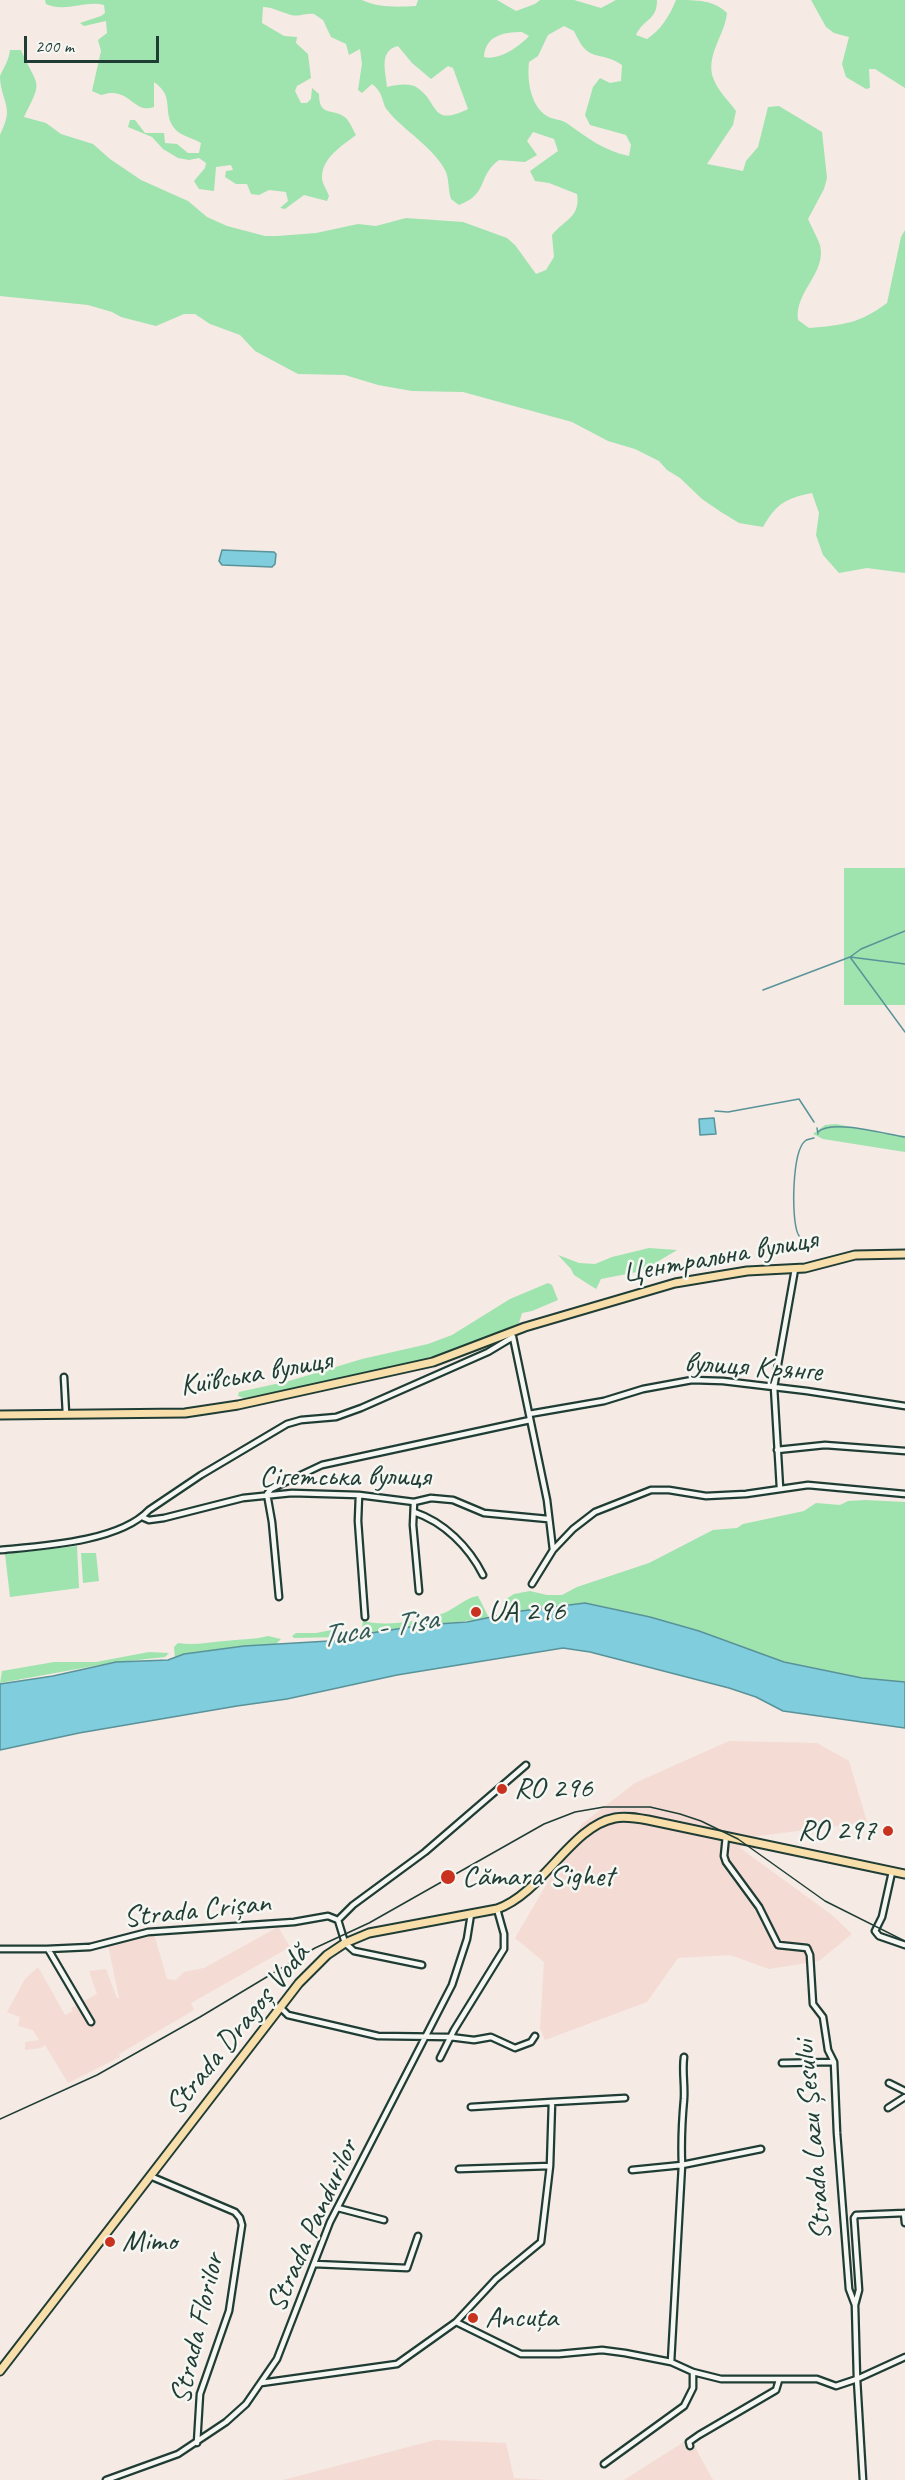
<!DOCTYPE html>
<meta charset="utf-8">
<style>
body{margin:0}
#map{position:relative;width:905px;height:2480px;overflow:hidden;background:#f5eae4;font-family:Caveat,sans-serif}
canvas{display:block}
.scale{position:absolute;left:24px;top:36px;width:135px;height:27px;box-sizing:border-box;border:3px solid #1f3d34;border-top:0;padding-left:8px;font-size:18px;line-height:21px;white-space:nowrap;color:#1f3d34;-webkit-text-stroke:4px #f6f6f2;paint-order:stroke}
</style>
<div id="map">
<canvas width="905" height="2480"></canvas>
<div class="scale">200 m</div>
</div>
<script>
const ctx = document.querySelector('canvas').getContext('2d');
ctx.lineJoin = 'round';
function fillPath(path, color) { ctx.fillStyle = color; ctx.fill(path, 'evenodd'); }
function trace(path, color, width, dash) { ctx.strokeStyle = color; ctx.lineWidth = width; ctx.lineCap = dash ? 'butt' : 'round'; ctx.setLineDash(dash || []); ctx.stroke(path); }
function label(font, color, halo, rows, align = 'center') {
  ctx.font = font + ' Caveat,sans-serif'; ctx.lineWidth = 5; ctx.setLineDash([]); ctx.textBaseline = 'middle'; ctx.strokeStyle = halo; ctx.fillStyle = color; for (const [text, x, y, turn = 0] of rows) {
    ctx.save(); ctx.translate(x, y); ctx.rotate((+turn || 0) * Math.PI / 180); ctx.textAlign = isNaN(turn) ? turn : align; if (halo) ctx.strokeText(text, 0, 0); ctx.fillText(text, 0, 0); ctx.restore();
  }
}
fillPath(new Path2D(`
 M729,1741L817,1743L849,1761L867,1822L751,1837L740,1848L832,1915L852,1934L819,1961L769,1969L730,1955L678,1958L647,2002L545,2040L540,2028L544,1962L515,1938L582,1824L635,1783Z
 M278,1927L290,1947L191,2003L194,2010L119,2054L120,2057L68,2083L45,2045L41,2048L25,2050V2042L39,2040L33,2030L18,2026L20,2017L7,2012L25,1979L38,1967L65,2015L73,2011L71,2008L97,1994L89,1971L106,1969L117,1998H119L108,1945L154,1934L167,1979L176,1980L184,1972L204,1968Z
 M690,2438L713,2480H624Z
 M435,2440L506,2443L514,2478L547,2480H283Z`), '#f4dbd3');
fillPath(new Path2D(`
 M45,0H362C378,8 399,7 416,6L418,0H497L516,11L535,4L540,0H574L601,8L616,0H657C657,21 644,18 636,35L647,39C661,30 670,15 676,0C697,0 714,0 727,13C725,35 704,57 714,80C718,91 729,101 736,111L733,125L707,164L743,171L746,161L758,147L768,107L779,106L822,132L827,178L824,189L808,219C812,228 817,237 820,245C827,273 794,292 798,320L809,328C843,325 859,324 887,303L901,237L905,230V573L867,568L839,573L823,555L816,535L819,513L812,493C786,498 776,504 763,527L739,523L721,512L702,499L680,478L667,470L659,461L635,449L608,441L572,422L463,392L412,391L378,385L345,375L298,374L255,351L240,335L210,324L195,314H184L156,326L121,317L112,312L88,305L0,296V135C3,128 7,120 7,112C7,101 0,92 0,76C4,67 9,60 10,50H21C38,89 44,78 24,117L46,123L61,134L93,144L110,159L141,180L188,201L207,217L227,226L265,236H277L316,233L358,224L376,226L406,218L463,222L507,238L515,245L536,274L546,270L554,257L552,235C564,220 581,217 577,194L549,183L535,181L530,171L558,151L554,139L533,132L527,141L537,155L525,162L499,160C477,176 489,194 459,205L451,199C448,190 449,179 446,172C435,148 404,131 388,111C381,103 385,94 372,84L362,93L358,90L362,64L360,49L349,55L346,44L331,37L323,20L314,14C306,13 300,17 291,15C281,12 272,7 263,7L262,23L284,36L297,37L296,43L308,54L311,78L297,86L295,91L301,103H307L311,99L312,88L319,94C319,118 333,107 346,118C350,122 353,130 356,135C342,146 321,158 322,179C323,185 327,190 329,196L327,201L304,195L285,209L280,208L288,201L286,192L269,190L259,195L251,194L247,184H236L225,177L226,171L233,170L231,165L216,167L214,191L199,189L194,181L205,168L206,163L199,158L189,160L178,158L163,149L152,137L128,127L130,120H135L145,133H164L165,143L177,144L188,153H199L201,143C193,138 181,136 175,129C161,112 176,97 154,82V107C133,115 130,85 101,95L92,91L101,51L98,40L107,33L106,21L84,26L80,23L101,16L105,13L104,5C86,0 65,13 46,4ZM564,26L574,31C589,65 598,49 622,65L621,81L610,83L600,78L593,87L585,115L590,125L626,135L631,145L629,156C604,151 588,138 568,124C562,119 553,120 547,116C530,106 527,79 529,62L538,56L548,35ZM522,32L529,36C520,46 499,61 484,57C485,36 503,32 522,32ZM398,46L412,63L431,79L448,66L453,68L468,109C431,127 439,104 419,89C411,82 397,85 387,87C386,72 378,51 398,46Z
 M811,0H905V88L875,69H869L870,88L866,89L846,77L842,64L849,37L834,33L826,27Z
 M844,868H905V1005H844Z
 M836,1124L905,1137V1152L823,1139L813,1134L825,1125Z
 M649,1248L677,1250L642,1271L601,1279L596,1289L574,1275L571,1269L558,1255L579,1263L595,1264L612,1257Z
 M548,1283L552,1285L558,1300L532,1311L522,1313L519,1323L476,1342L424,1360L270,1393L244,1398L238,1396L239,1392L289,1381L362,1359L428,1344L452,1335L510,1299Z
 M865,1500L905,1502V1682L862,1678L784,1662L650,1617L585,1603L505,1614L503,1601L514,1594L530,1591L547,1595H562L577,1587L649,1563L713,1530L737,1528L743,1524L804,1511L816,1503L840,1505L848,1501Z
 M77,1546L79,1588L10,1597L5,1554Z
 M96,1553L99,1581L83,1583L81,1553Z
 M478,1596L489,1618L371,1633L362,1628L363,1621C383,1627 425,1621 444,1613C456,1608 465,1598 478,1596Z
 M337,1629L342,1633L341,1637L294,1638L292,1636L296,1633H316Z
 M268,1636L281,1639L275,1645L194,1652L175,1659L174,1647L178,1643C193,1646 210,1642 225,1641C240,1639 253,1640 268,1636Z
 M149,1652L169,1653L165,1657L110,1663L0,1683L2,1671L54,1662H96Z`), '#9fe3ae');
const water = new Path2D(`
 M222,550L274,552L276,554L275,564L272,567L222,565L219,561Z
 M714,1118L716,1134L700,1135L699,1119Z
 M585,1603L650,1617L699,1631L784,1662L862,1678L905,1682V1728L783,1711L756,1697L729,1688L590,1652L563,1648L397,1675L287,1699L237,1706L79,1733L0,1750V1684L53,1676L116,1662L168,1660L184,1654L244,1646L346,1640L371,1633L423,1625L467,1622L521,1611Z`);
fillPath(water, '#7fcddd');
trace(water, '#599399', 1.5);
trace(new Path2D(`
 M905,964L850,957L905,1032
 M763,990L850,957L861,949L905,931
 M715,1111L728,1112L799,1099L814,1122
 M817,1128L818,1134
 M818,1132C832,1119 885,1134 905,1137
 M810,1248C805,1244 801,1240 798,1234C791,1219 792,1152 805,1141C807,1139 811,1139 814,1138`), '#599399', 1.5);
const street = new Path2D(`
 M513,1337L547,1500L553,1550
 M64,1377L66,1414
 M529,1414L604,1401L643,1389L692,1380L723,1381L807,1391L905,1406
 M777,1450L825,1445L905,1451
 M780,1488L774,1387L795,1269
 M359,1495L358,1521L365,1617
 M414,1502L413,1525L419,1591
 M414,1512C444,1522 469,1547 483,1575
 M142,1517L149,1520L164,1518L243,1498L292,1493L359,1495L414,1502L431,1498L453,1500L484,1513L548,1519
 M0,1550C42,1546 119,1542 149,1510L201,1475L287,1424L301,1420L336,1417L361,1408L488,1352L513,1337
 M532,1584L553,1550L573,1529L595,1512L651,1490H669L706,1496L746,1494L808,1485L905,1494
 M279,1597L272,1522L267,1494L271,1489L322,1465L530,1420
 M892,1872L882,1917L875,1931L879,1936L905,1945
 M338,1920L353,1905L425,1852L526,1765
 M0,1949H47L90,1947L148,1932L294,1922L328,1916L338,1920L345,1943L354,1951L422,1965
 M48,1949L91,2022
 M281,2008L288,2015L378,2036L450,2037L474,2040L491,2037L515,2048L531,2042L535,2036
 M440,2058L454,2030L504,1949V1934L497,1909
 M782,2063L834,2062
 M889,2083L905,2091
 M625,2098L552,2102L550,2166L541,2242L496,2279L456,2322L521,2354H559L602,2350L625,2353L671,2362L693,2372L721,2379H817L836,2386L857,2379L855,2305L849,2289L837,2133L834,2062L828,2050L823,2017L813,2004L810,1955L807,1948L778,1945L759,1907L726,1862L724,1856L726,1836
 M471,2107L552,2102
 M888,2108L905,2097
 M459,2169L550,2166
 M632,2170L682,2165C681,2142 682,2121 684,2099C685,2084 682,2071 684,2057
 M150,2176L235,2212L240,2218L242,2225L229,2311L200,2394L197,2443
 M338,2208L384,2220
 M904,2213L905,2223
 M314,2264L407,2268L418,2236
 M855,2305L859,2290L854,2218L856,2215L905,2213
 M671,2362L682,2165L761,2149
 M261,2383L397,2364L456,2322
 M690,2446L689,2442L699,2435L776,2390L779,2380
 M604,2464L684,2406L693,2388V2372
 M106,2480L178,2454L226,2422L246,2404L277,2359L330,2222L452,1985L467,1939L471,1914
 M863,2480L857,2379L905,2357`);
const primary = new Path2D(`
 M0,1415L185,1413L238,1405L433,1362L525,1327L675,1283L747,1271L805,1268L855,1255L905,1254
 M0,2371L299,1983L327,1955L345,1943L369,1933L497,1909C543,1893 571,1826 615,1818C626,1816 637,1818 648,1820L905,1874`);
trace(street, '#1f3d34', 9);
trace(primary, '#1f3d34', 11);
trace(street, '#f6f6f2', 4.5);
trace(primary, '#f8deab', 7);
trace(new Path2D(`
 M0,2119L97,2075L200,2017L315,1948L369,1923L544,1824L575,1812L604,1807H650L680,1814L701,1821L738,1839L825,1901L905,1941`), '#1f3d34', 1.5);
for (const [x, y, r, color] of [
 [476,1612,6,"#c8321e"],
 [502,1789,6,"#c8321e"],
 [888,1831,6,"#c8321e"],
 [448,1877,8,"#c8321e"],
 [110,2242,6,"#c8321e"],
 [473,2318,6,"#c8321e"]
]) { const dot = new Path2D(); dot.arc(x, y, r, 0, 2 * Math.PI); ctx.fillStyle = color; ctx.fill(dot); trace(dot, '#f6f6f2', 2); }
label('30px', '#1f3d34', '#f6f6f2', [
 ["Центральна вулиця",720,1257,-10],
 ["вулиця Крянге",753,1368,4],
 ["Київська вулиця",256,1374,-10],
 ["Сігетська вулиця",345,1477],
 ["Strada Crișan",197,1911,-6],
 ["Strada Dragoș Vodă",238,2030,-51],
 ["Strada Lazu Șesului",814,2140,-95],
 ["Strada Pandurilor",313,2226,-66],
 ["Strada Florilor",198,2329,-77]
]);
label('30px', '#1f3d34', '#f6f6f2', [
 ["UA 296",488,1612],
 ["RO 296",514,1789],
 ["RO 297",876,1831,"right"],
 ["Cămara Sighet",462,1877],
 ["Mimo",122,2242],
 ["Ancuța",485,2318]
], 'left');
label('italic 32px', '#325a56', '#f6f6f2', [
 ["Тиса - Tisa",379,1629,-9]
]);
</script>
